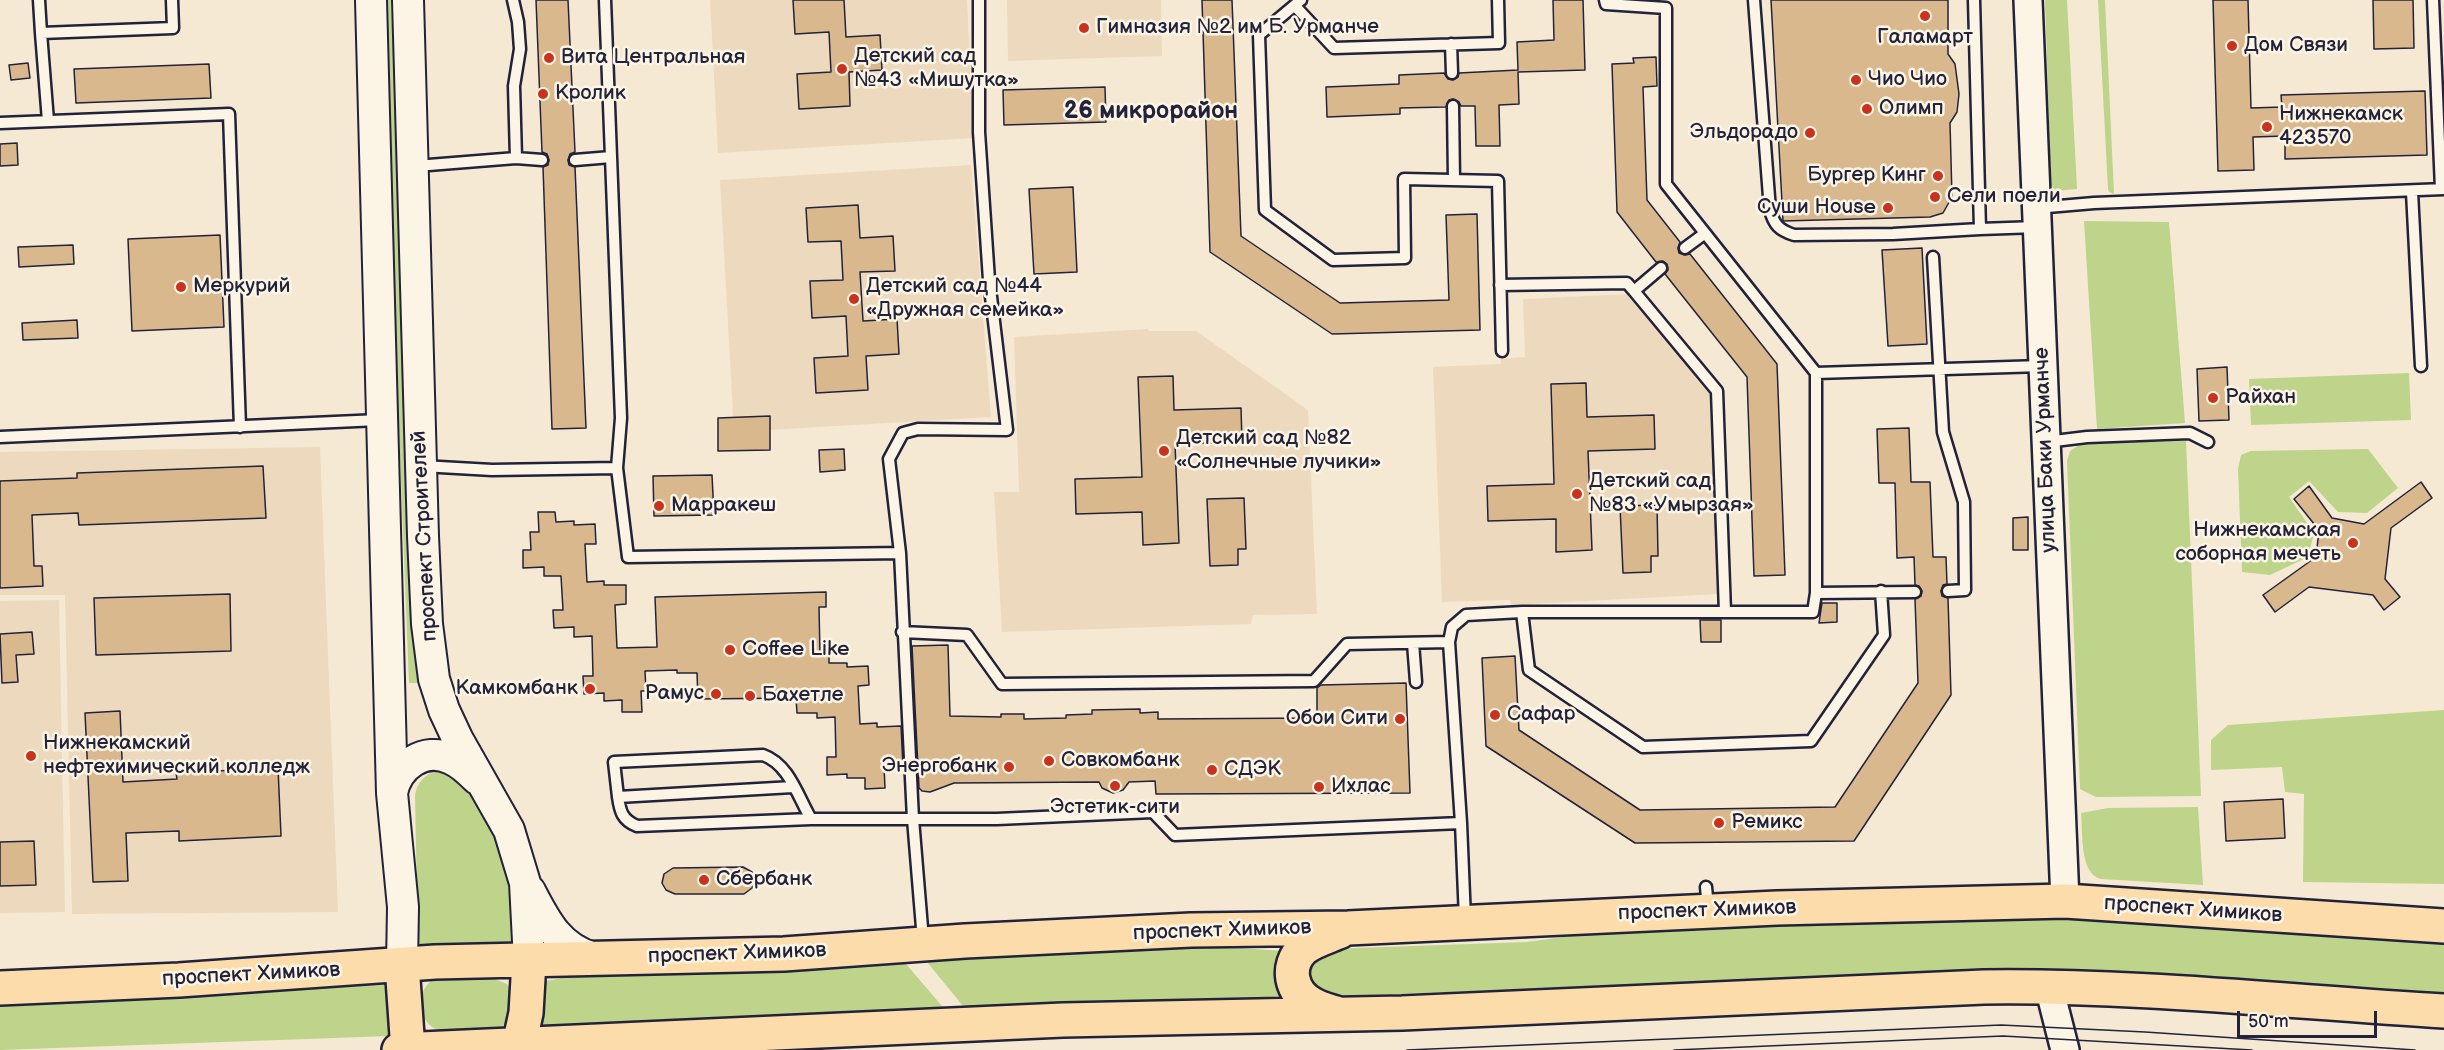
<!DOCTYPE html>
<meta charset="utf-8">
<style>
body{margin:0}
#map{position:relative;width:2444px;height:1050px;overflow:hidden;background:#f5e9d3;font-family:"Balsamiq Sans",sans-serif}
canvas{display:block}
.scale{position:absolute;left:2237px;top:1011px;width:140px;height:27px;box-sizing:border-box;border:3px solid #22223b;border-top:0;padding-left:8px;font-size:18px;line-height:21px;white-space:nowrap;color:#22223b;-webkit-text-stroke:4px #fcf5e5;paint-order:stroke}
</style>
<div id="map">
<canvas width="2444" height="1050"></canvas>
<div class="scale">50 m</div>
</div>
<script>
const ctx = document.querySelector('canvas').getContext('2d');
ctx.lineJoin = 'round';
function fillPath(path, color) { ctx.fillStyle = color; ctx.fill(path, 'evenodd'); }
function trace(path, color, width, dash) { ctx.strokeStyle = color; ctx.lineWidth = width; ctx.lineCap = dash ? 'butt' : 'round'; ctx.setLineDash(dash || []); ctx.stroke(path); }
function label(font, color, halo, rows, align = 'center') {
  ctx.font = font + ' "Balsamiq Sans",sans-serif'; ctx.lineWidth = 5; ctx.setLineDash([]); ctx.textBaseline = 'middle'; ctx.strokeStyle = halo; ctx.fillStyle = color; for (const [text, x, y, turn = 0] of rows) {
    ctx.save(); ctx.translate(x, y); ctx.rotate((+turn || 0) * Math.PI / 180); ctx.textAlign = isNaN(turn) ? turn : align; if (halo) ctx.strokeText(text, 0, 0); ctx.fillText(text, 0, 0); ctx.restore();
  }
}
fillPath(new Path2D(`
 M710,0H967L974,138L718,153Z
 M1007,0H1161L1162,56L1008,61Z
 M971,165L991,417L734,432L720,180Z
 M1630,294L1713,393L1719,594L1511,605L1510,600L1442,602L1433,367L1501,364V359L1525,357L1523,299Z
 M1148,329L1149,331H1196L1308,410L1317,614L1253,615L1251,624L1002,632L994,492H1019L1014,337Z
 M320,447L338,912L72,914L65,595H0V452Z
 M59,600L65,912L0,913V601Z`), '#eddabe');
fillPath(new Path2D(`
 M382,0H391L420,683H409Z
 M2045,0H2067L2077,189L2056,191L2051,185Z
 M2098,0H2105L2114,194L2109,192L2108,189Z
 M2084,221L2169,222L2185,423L2097,429Z
 M2409,373L2411,420L2251,425L2249,379Z
 M2186,441L2201,796L2096,797L2080,789L2067,461L2070,451L2082,443Z
 M2368,449L2398,488L2367,513L2338,512L2309,481L2289,497L2314,533L2308,557L2270,575L2242,572L2238,469L2241,455L2251,451Z
 M2444,710V884L2303,882L2304,794L2285,792L2282,767L2211,770V740L2228,725Z
 M436,771C470,769 507,852 512,880C515,901 515,924 517,945L418,947L415,795C417,783 424,775 436,771Z
 M2198,807L2203,885L2101,879C2079,874 2083,832 2081,813L2108,808Z
 M2023,914L2444,942V995L2049,970H2000L1323,997L1313,992L1303,969L1328,949L1527,942L1605,931Z
 M1192,945L1284,951L1279,987L1283,999L967,1011L923,957Z
 M901,958L947,1012L543,1028L541,982L587,973Z
 M485,975L507,984C516,997 513,1020 499,1029C482,1030 460,1036 444,1032C418,1027 412,993 434,979C443,974 473,976 485,975Z
 M389,981L390,1036L0,1050V1007L46,999Z`), '#bdd48a');
const building = new Path2D(`
 M536,0H568L575,152L570,154L568,160L569,165L575,167L586,428L552,429L543,167L548,165L549,160L547,154L542,152Z
 M793,0H844L846,37L880,35L882,70L849,72L850,106L799,109L797,74L831,72L829,32L795,34Z
 M1202,0H1232L1241,236L1340,303L1449,300L1446,215L1477,214L1480,330L1332,334L1210,252Z
 M1553,0H1583L1585,70L1518,72L1519,104L1499,105L1500,146H1476L1475,106H1461L1459,102L1453,99L1449,100L1446,107L1400,108V114L1327,117L1326,87L1399,84V75L1444,73L1448,79L1453,80L1458,77L1459,73L1518,70L1517,42L1554,40Z
 M1771,0H1948V54L1955,64L1959,94L1957,112L1950,123L1952,197L1943,213L1930,217L1783,221Z
 M2213,0H2248L2251,108L2282,107L2281,95L2425,91L2427,155L2285,159V136L2253,137L2254,170L2218,171Z
 M2373,0H2413L2414,48L2374,49Z
 M1656,57L1657,86L1643,87L1647,200L1680,242L1678,248L1679,253L1685,255L1690,254L1777,364L1785,575L1754,576L1747,377L1665,274L1668,270L1667,264L1663,261L1656,262L1617,212L1612,64L1634,63L1633,58Z
 M28,63L30,78L11,80L9,65Z
 M209,64L211,98L76,103L74,69Z
 M1105,87L1106,122L1004,125L1003,90Z
 M17,143L18,165L0,166V144Z
 M1073,187L1077,272L1034,274L1029,189Z
 M858,205L860,238L893,236L895,271L860,272L863,321L897,319L899,354L866,356L868,390L816,393L814,358L848,356L846,316L812,318L810,281L843,280L841,241L808,242L806,208Z
 M220,235L224,327L132,331L128,239Z
 M73,245L74,264L19,267L18,247Z
 M1922,248L1927,344L1888,346L1882,250Z
 M77,320L78,338L23,340L22,323Z
 M2227,367L2229,420L2199,421L2197,369Z
 M1173,376L1174,410L1241,408L1242,442L1175,444L1179,543L1143,545L1142,512L1076,514L1075,479L1142,477L1138,377Z
 M1586,383L1587,417L1654,415L1655,449L1588,451L1592,550L1556,552V519L1488,521L1487,486L1554,484L1551,384Z
 M770,416V450L718,451V418Z
 M1909,428L1911,482H1930L1933,557H1946L1947,584L1943,585L1941,591L1942,596L1948,598L1951,695L1854,841L1635,843L1486,746L1482,658L1515,656L1519,730L1640,810L1835,807L1918,683L1915,599L1921,596L1922,591L1919,586L1915,585L1914,557L1897,558L1895,483H1879L1877,429Z
 M844,449L845,470L820,472L819,450Z
 M263,466L266,518L79,525L78,513L32,515L34,566H42L43,586L0,588V481L77,478V473Z
 M712,475L714,515L654,516L653,476Z
 M2421,482L2432,498L2391,528L2385,579L2400,597L2384,610L2373,595L2309,587L2275,612L2263,595L2316,557L2319,530L2294,499L2309,486L2332,518L2364,524Z
 M1244,498L1246,549H1238V565L1210,566L1207,499Z
 M1657,505L1658,556H1651V572L1623,573L1620,506Z
 M538,512H555L556,522L574,521V525L595,524L596,544H585L587,582L604,581V585H626V604L615,605L617,648L657,647L655,597L826,592V607H819L820,654H829V663H847V667L868,666L869,685L858,686L860,724L877,723V727L901,726L903,766H884L885,788L865,789V778H847V774L827,775V757H836L835,717L817,718V713H797L796,698L698,699L697,673H677V670L645,671L646,691H641L642,712H622V700L604,701V693L584,694L583,676H593L592,636L574,637V627L554,628L553,610H563L561,576H544V567L523,568V550H531L530,532H539Z
 M2028,517V550H2013V518Z
 M230,594L231,651L96,655L94,598Z
 M1822,603H1837V622L1819,623Z
 M1700,620H1721V642H1701Z
 M32,632L34,654L16,655L18,682L2,683L0,634Z
 M948,645L950,716L1001,717V714H1024V719L1066,718V715L1092,714V710L1140,709V713L1158,712V719L1317,718V688L1321,685L1406,683L1410,793L1156,794L1155,781L1129,782L1123,790L1113,793L1102,788L1099,782L954,783L930,792L922,791L919,788L912,646Z
 M120,711L123,782L177,779L176,773L278,768L281,836L179,841V831L126,833L128,881L93,882L85,713Z
 M2283,799L2285,838L2226,841L2224,802Z
 M34,841L36,885L0,886V842Z
 M743,867L752,872L755,880L752,888L744,894H675L666,890L662,883L664,874L673,868Z`);
fillPath(building, '#dab88d');
trace(building, '#22223b', 1.5);
const service = new Path2D(`
 M39,0L41,33L173,28L172,0
 M513,0L518,22L520,49L514,86L516,158
 M605,0L621,418L617,468
 M1301,0L1259,35L1265,210L1333,260L1405,258L1404,179L1498,181L1502,351
 M1605,0L1606,4L1666,8V184L1816,373
 M1754,0L1770,210C1774,225 1779,230 1794,235L1893,234L1980,229
 M1974,0L1980,229L2037,227
 M2433,0L2441,189
 M1295,6L1334,48L1499,43L1498,0
 M41,33L48,121
 M1451,44L1452,73
 M1453,106L1454,180
 M0,123L229,114L240,427
 M575,160L611,157
 M416,166L516,158L542,160
 M2412,192L2421,366
 M2036,208L2094,203L2444,189
 M1685,248L1704,234
 M1933,257L1943,432L1964,502L1965,590L1948,591
 M1661,268L1634,291L1717,391L1725,612
 M1500,285L1627,283L1634,291
 M0,437L379,420
 M2046,442L2087,437L2190,433L2208,442
 M422,466L492,470L617,468L628,557L900,553L913,819L923,940
 M900,553L889,459L903,433L918,429L1007,430L989,280L979,132V0
 M1816,593L1915,592
 M1522,612H1813L1816,593V373L2042,366
 M902,632L967,635L1002,684L1314,681L1347,644L1449,642
 M1413,643L1416,682
 M618,797C620,811 622,820 637,826L811,819C798,797 789,764 763,755L614,762L618,797L793,787
 M811,819H997L1153,812L1175,835L1461,823L1465,919
 M1461,823L1449,642L1452,627L1466,615L1522,612L1529,670L1643,747L1811,741L1884,635L1881,591
 M1706,887L1708,908`);
const tertiary = new Path2D(`
 M2028,0L2065,901
 M2049,987L2065,1050`);
const secondary = new Path2D(`
 M371,0L392,793L403,907L402,965
 M408,0L423,536L427,624L434,679L444,710L458,740L509,830L525,883L529,961
 M392,793C397,766 424,746 451,759C461,763 469,771 477,779
 M530,891C546,922 559,948 594,958`);
const primary = new Path2D(`
 M402,965L408,1050
 M0,988L179,980L435,962L784,954L965,941L1191,930L1348,928L1777,908L2065,901L2444,926
 M1339,1014C1330,1011 1320,1009 1312,1004C1291,993 1285,966 1303,949C1312,941 1330,936 1341,931
 M519,1045L526,1013L529,961
 M399,1050L1063,1020L1402,1013L1984,987C2137,985 2291,1002 2444,1011`);
trace(service, '#22223b', 15);
trace(tertiary, '#22223b', 32);
trace(secondary, '#22223b', 34);
trace(primary, '#22223b', 38);
trace(service, '#fcf5e5', 10);
trace(tertiary, '#fcf5e5', 27);
trace(secondary, '#fcf5e5', 30);
trace(primary, '#fddcac', 33);
trace(new Path2D(`
 M1407,1050L2001,1025L2145,1032L2415,1050
 M1674,1050L2003,1036L2252,1050`), '#22223b', 1.5);
for (const [x, y, r, color] of [
 [1925,16,6,"#c8321e"],
 [1084,28,6,"#c8321e"],
 [2232,46,6,"#c8321e"],
 [549,58,6,"#c8321e"],
 [842,69,6,"#c8321e"],
 [1856,80,6,"#c8321e"],
 [543,94,6,"#c8321e"],
 [1867,109,6,"#c8321e"],
 [2267,127,6,"#c8321e"],
 [1810,133,6,"#c8321e"],
 [1938,176,6,"#c8321e"],
 [1935,197,6,"#c8321e"],
 [1888,208,6,"#c8321e"],
 [181,287,6,"#c8321e"],
 [854,299,6,"#c8321e"],
 [2213,398,6,"#c8321e"],
 [1164,451,6,"#c8321e"],
 [1577,494,6,"#c8321e"],
 [659,506,6,"#c8321e"],
 [2353,543,6,"#c8321e"],
 [730,650,6,"#c8321e"],
 [590,689,6,"#c8321e"],
 [716,694,6,"#c8321e"],
 [750,696,6,"#c8321e"],
 [1495,715,6,"#c8321e"],
 [1400,719,6,"#c8321e"],
 [31,756,6,"#c8321e"],
 [1049,761,6,"#c8321e"],
 [1009,767,6,"#c8321e"],
 [1212,770,6,"#c8321e"],
 [1115,786,6,"#c8321e"],
 [1319,787,6,"#c8321e"],
 [1719,823,6,"#c8321e"],
 [704,880,6,"#c8321e"]
]) { const dot = new Path2D(); dot.arc(x, y, r, 0, 2 * Math.PI); ctx.fillStyle = color; ctx.fill(dot); trace(dot, '#fcf5e5', 2); }
label('21px', '#22223b', '#fcf5e5', [
 ["Гимназия №2 им Б. Урманче",1096,28],
 ["Галамарт",1925,38,"center"],
 ["Дом Связи",2244,46],
 ["Детский сад",854,57],
 ["№43 «Мишутка»",854,81],
 ["Вита Центральная",561,58],
 ["Чио Чио",1868,80],
 ["Кролик",555,94],
 ["Олимп",1879,109],
 ["Нижнекамск",2279,115],
 ["423570",2279,139],
 ["Эльдорадо",1798,133,"right"],
 ["Бургер Кинг",1926,176,"right"],
 ["Сели поели",1947,197],
 ["Суши House",1876,208,"right"],
 ["Меркурий",193,287],
 ["Детский сад №44",866,287],
 ["«Дружная семейка»",866,311],
 ["Райхан",2225,398],
 ["Детский сад №82",1176,439],
 ["«Солнечные лучики»",1176,463],
 ["Детский сад",1589,482],
 ["№83 «Умырзая»",1589,506],
 ["Марракеш",671,506],
 ["Нижнекамская",2341,531,"right"],
 ["соборная мечеть",2341,555,"right"],
 ["Coffee Like",742,650],
 ["Камкомбанк",578,689,"right"],
 ["Рамус",704,694,"right"],
 ["Бахетле",762,696],
 ["Сафар",1507,715],
 ["Обои Сити",1388,719,"right"],
 ["Нижнекамский",43,744],
 ["нефтехимический колледж",43,768],
 ["Совкомбанк",1061,761],
 ["Энергобанк",997,767,"right"],
 ["СДЭК",1224,770],
 ["Ихлас",1331,787],
 ["Эстетик-сити",1115,808,"center"],
 ["Ремикс",1731,823],
 ["Сбербанк",716,880]
], 'left');
label('21px', '#22223b', '#fcf5e5', [
 ["улица Баки Урманче",2046,450,-92],
 ["проспект Строителей",425,536,-93],
 ["проспект Химиков",2193,910,4],
 ["проспект Химиков",1707,911,-2],
 ["проспект Химиков",1222,931,-2],
 ["проспект Химиков",737,954,-2],
 ["проспект Химиков",251,975,-3]
]);
label('bold 24px', '#22223b', '#fcf5e5', [
 ["26 микрорайон",1151,112]
]);
</script>
